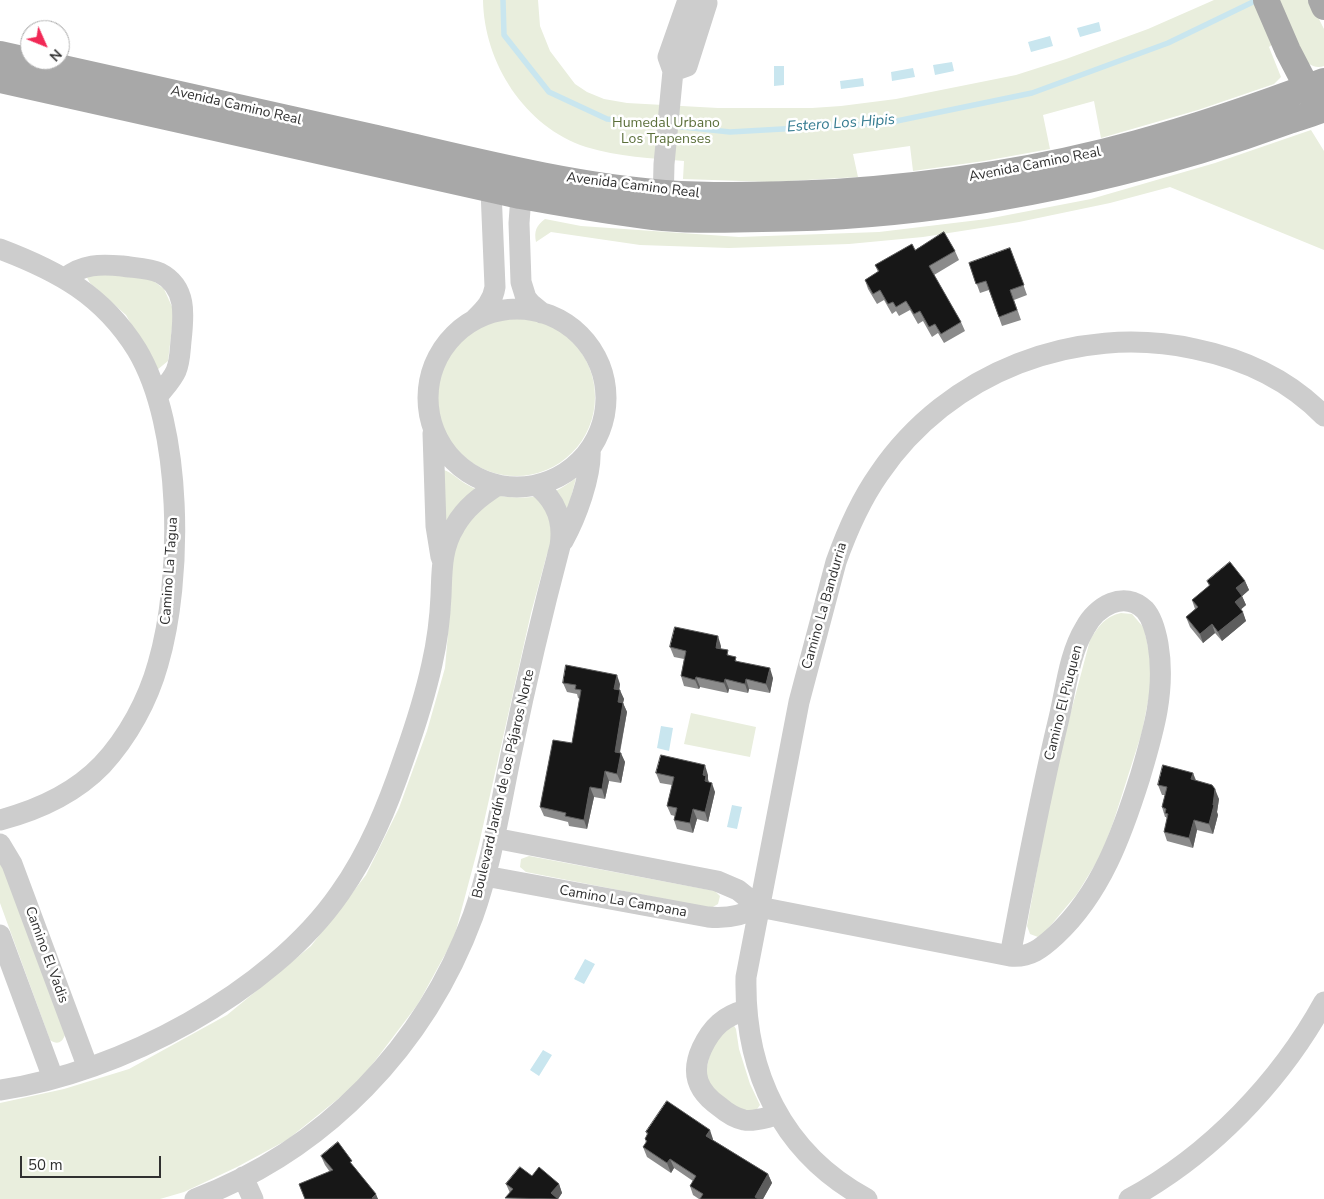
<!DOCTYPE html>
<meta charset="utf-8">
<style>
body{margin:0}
#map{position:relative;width:1324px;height:1199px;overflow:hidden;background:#fff;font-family:"Nunito Sans",sans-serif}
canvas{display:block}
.north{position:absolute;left:20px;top:20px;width:50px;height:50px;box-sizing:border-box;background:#fff;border:1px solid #acacac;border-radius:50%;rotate:134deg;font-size:14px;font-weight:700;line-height:20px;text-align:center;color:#303030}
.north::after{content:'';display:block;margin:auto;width:18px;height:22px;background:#f12956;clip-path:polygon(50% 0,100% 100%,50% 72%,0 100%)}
.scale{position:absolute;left:20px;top:1156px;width:141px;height:22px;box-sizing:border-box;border:2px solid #303030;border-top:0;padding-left:6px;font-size:15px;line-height:18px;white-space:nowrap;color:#303030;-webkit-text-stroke:4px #fff;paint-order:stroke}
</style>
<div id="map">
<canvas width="1324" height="1199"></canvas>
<div class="north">N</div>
<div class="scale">50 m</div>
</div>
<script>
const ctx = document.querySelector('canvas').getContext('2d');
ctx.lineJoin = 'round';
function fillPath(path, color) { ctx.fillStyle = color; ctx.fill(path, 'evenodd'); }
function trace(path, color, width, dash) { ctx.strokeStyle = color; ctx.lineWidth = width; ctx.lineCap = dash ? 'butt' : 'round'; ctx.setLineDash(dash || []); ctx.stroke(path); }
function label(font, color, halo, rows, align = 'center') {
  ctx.font = font + ' "Nunito Sans",sans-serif'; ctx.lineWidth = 5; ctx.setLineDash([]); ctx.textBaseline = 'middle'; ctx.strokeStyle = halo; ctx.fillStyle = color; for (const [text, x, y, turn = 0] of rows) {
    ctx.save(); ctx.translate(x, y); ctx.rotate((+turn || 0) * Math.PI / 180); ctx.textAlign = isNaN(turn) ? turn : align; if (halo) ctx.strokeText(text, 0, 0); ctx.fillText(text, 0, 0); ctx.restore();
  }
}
fillPath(new Path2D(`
 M483,0H538L540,26L550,51L575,84L587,92L604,99L627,103L718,108H812L841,106L896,99L1016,75L1066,59L1148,29L1214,0H1324L1318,17L1324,29V66C1306,73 1295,44 1288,31L1269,47L1281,77L1274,84L1198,110L1101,138L1094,101L1043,115L1050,149L984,161L913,171L910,146L853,154L858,177L771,182L683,179L684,161C652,158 618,157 586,147C525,127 484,63 483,0Z
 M1311,130L1324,151V250L1170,187L1110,203L1019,222L923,237L849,244L729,248L640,245L551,232L536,242C534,231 536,226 545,219L581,226L739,237L879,232L987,219L1091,199L1215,163Z
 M95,269L151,279L164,289L174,311L168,361L157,370L126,315L90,283L85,274Z
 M437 397a79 79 0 1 1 158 0a79 79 0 1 1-158 0Z
 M439,469C450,470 457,479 466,484C488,498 528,502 553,492C561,489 569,483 576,478L566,517L547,554L531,613L479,844L454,938L418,1004L359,1082L287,1140L237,1167L184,1192L160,1199H0V1103L64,1089L129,1069L227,1015L311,946L366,875L399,808L427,731L445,668L451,599Z
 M1121,613L1132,614L1144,628L1150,656V691L1142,732L1113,823L1101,855L1077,894L1046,931L1038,937L1030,934L1027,926L1054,776L1090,640C1098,627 1105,616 1121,613Z
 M691,713L756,727L750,757L684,744Z
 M0,855L65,1035C62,1043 57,1045 50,1040L0,903Z
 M529,856L715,891L720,896L718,904L711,908L526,872L520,867L521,859Z
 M733,1024L736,1029L739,1049L750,1084L760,1105L755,1112H742L716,1094L705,1075L712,1045Z`), '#e9eedd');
fillPath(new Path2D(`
 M1099,22L1101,31L1080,37L1077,28Z
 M1050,36L1053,46L1031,52L1028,42Z
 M952,62L954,71L935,75L933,65Z
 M774,66H784V85L774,86Z
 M913,68L915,77L892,81L891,72Z
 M863,78L864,86L841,89L840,81Z
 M661,726L673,728L669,751L657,748Z
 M732,805L742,807L737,829L727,827Z
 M585,959L595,964L584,984L574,979Z
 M543,1050L552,1055L539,1076L530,1070Z`), '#c9e6ef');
trace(new Path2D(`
 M503,0L504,35L549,92L607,119L730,132L887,123L1032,93L1168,43L1257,0`), '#c9e6ef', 5.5);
trace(new Path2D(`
 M673,71L687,66L707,3L706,0
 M522,182L519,223L521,282L526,298L531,304L542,313
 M663,207L664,164L673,71L668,57L688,0
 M0,249C58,271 103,295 137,350C183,427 183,579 158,664C148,700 128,737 102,765C74,794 38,810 0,820
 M65,278C83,264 100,264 122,266C135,268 149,268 160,273C187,287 184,315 181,341C180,351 180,362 176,371C172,380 164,388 158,396
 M428 398a89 89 0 1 1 178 0a89 89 0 1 1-178 0Z
 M475,319C485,309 493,301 495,287L491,190L493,174
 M433,433L436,526L441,557
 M563,541C576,518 592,475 590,449
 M494,838L717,881L738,890L759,907L1010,956C1030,958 1042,948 1056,935C1101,893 1122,834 1140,777C1153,733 1166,691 1158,644C1156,633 1153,619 1145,610C1124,589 1096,607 1085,628C1069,654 1066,689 1059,718C1040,797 1025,876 1010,956
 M0,844L12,864L88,1068
 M485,876L708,917C727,919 742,916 759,907
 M0,935L53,1078
 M746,1010C724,1016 712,1027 702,1048C690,1074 698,1092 720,1107C727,1113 735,1118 744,1120C755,1122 767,1117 778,1115
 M0,1090C119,1073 271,993 340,893C369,852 388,805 404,758C415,727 425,696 432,664C437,642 440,619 441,596C442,572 441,548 455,526C465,508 481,496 498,485
 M243,1177L253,1199
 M195,1199C325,1150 425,1046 473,916C492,863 500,806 512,750C526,682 542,614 560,546C564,521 556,500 536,485
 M867,1199C782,1153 744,1072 746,977L799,702L836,562C847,531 860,501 879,474C948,372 1076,323 1195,349C1244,359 1289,380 1324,416
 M1129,1199C1210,1155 1280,1082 1324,1002`), '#cdcdcd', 21);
trace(new Path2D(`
 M1266,0L1288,51L1314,101
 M1321,0L1324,7
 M0,54C124,81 248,109 372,137C469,159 566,185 665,193C722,197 779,195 835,192C937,185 1039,170 1137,143C1200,126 1263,104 1324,81
 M0,80L520,196C568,204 615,213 663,218C695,221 729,220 762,219C910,218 1057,193 1199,151C1229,142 1259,132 1289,121C1301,117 1313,114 1324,109`), '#a8a8a8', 26);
fillPath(new Path2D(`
 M1010,248L1027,295L1014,300L1021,320L1002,326L989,290L980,293L969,263Z
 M915,250L955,251L959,260L934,275L961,322L965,331L944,343L938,333L932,337L923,321L918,324L910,310L899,316L896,311L892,314L884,300L877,304L868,289L865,280L878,272L875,265Z
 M1207,581H1245L1249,590L1242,596L1246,605L1241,609L1246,621L1222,641L1215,633L1203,643L1190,627L1186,617L1195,609L1192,600L1209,586Z
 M721,646V649L737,661L773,678L770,693L749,689L748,693L729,689L728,693L700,687L699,689L684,686L681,676L684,659L674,657L670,647Z
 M563,683L620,684L619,690L624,699L623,703L627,712L620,753L625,762L621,783L609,781L605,799L594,797L587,829L569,826L568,822L544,816L540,807L572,743L580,699L578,698L577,694L567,692Z
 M656,773L708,775V782L715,792L708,822L697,819L693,833L677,829L674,820L675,816L671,815L667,806L672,785L660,783Z
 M1193,773L1196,780L1219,799L1217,812L1218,815L1213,834L1197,830L1193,848L1167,841L1164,832L1167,819L1166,817H1165L1162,807L1165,795H1162L1158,785Z
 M646,1132L713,1139V1140L768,1174L772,1183L763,1199H699L693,1195L690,1186L693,1181L674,1168L671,1173L647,1157L643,1147L646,1143L645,1139L647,1135Z
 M321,1156L355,1168L378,1199H305L299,1184L330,1172L325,1165Z
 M532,1176L559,1184L562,1193L558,1199L510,1193L506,1184Z`), '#8b8b8b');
fillPath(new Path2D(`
 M1245,581L1249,590L1240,598L1236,588Z
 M1242,596L1246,605L1238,612L1235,602Z
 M1243,612L1246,621L1222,641L1218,632Z
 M1212,624L1215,633L1203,643L1200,634Z
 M718,636L721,646L719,657L716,648Z
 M770,668L773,678L770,693L766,684Z
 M617,675L620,684L618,698L614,689Z
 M696,677L700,687L699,689L695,680Z
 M725,679L729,689L728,693L724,683Z
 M746,679L749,689L748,693L745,684Z
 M620,690L624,699L621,711L618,702Z
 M623,703L627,712L618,761L615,752Z
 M621,753L625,762L621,783L617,774Z
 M705,765L708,775V779L710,786L709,791L703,775Z
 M605,771L609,781L605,799L602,789Z
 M1193,773L1196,782L1191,779Z
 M712,783L715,792L708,822L705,812Z
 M590,787L594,797L587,829L584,820Z
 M1215,789L1219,799L1217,812L1218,815L1213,834L1209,824Z
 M693,809L697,819L693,833L690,823Z
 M1194,820L1197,830L1193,848L1189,838Z
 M710,1130L713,1139L709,1145L706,1136Z
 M670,1159L674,1168L671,1173L667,1163Z
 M768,1174L772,1183L763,1199H756L755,1197Z
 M559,1184L562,1193L558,1199L551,1193Z
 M376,1194L378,1199H372V1198Z`), '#5d5d5d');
const building = new Path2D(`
 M944,232L955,251L929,266L961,322L941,334L935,324L929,327L920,311L914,314L906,301L896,307L893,302L888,304L880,290L873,294L865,280L879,271L875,265L912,244L915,250Z
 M1010,248L1024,285L1010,290L1017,310L999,317L986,281L976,284L969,263Z
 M1230,562L1245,581L1236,588L1242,596L1235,602L1243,612L1218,632L1212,624L1200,634L1186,617L1198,607L1192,600L1210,585L1207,581Z
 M675,627L718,636L716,648L728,650L727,655L736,657L735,661L770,668L766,684L746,679L745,684L725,679L724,683L696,677L695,680L681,676L686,651L670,647Z
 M566,665L617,675L614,689L620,690L618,702L623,703L615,752L621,753L617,774L605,771L602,789L590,787L584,820L565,816L566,813L540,807L553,740L572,743L581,690L575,689L576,685L563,683Z
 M661,755L705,765L703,775L706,776L705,781L712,783L705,812L693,809L690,823L674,820L677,808L667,806L674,777L656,773Z
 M1163,765L1193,773L1191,779L1212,785L1215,789L1213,805H1214L1209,824L1194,820L1189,838L1164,832L1168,814L1165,813L1166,809L1162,807L1167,787L1158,785Z
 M667,1101L710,1130L706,1136L768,1174L755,1197L758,1199H700L703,1194L690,1186L696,1176L670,1159L667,1163L643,1147L647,1141L645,1139L648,1133L646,1132Z
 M338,1142L352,1161L350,1162L376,1194L372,1198L373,1199H305L299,1184L333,1170L321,1156Z
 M520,1167L532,1176L539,1167L559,1184L551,1193L558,1199L505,1198L513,1189L506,1184Z`);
fillPath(building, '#171717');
trace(building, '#5d5d5d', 1);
label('14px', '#303030', '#fff', [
 ["Avenida Camino Real",236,106,13],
 ["Avenida Camino Real",1035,165,-11],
 ["Avenida Camino Real",633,186,7],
 ["Camino La Tagua",170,571,-86],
 ["Camino La Bandurria",825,606,-74],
 ["Camino El Piuquen",1064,703,-76],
 ["Boulevard Jardín de los Pájaros Norte",504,784,-77],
 ["Camino La Campana",623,902,10],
 ["Camino El Vadis",46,955,70]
]);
label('14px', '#5b6f3a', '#fff', [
 ["Humedal Urbano",666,124],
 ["Los Trapenses",666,140]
]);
label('italic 15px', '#367c91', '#fff', [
 ["Estero Los Hipis",841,124,-4]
]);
</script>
